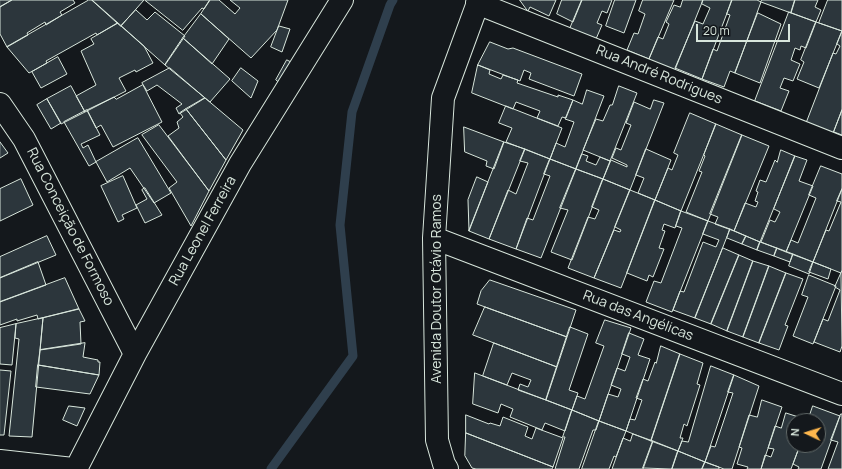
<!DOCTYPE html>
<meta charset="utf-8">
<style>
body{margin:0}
#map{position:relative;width:842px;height:469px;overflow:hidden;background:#14181c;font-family:Manrope,sans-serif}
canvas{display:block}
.north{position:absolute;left:786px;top:413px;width:40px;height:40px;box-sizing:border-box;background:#14181c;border:1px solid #626a69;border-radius:50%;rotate:274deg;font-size:11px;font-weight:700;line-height:16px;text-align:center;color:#d8e6dc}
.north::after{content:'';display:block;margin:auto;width:14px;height:18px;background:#ffb74d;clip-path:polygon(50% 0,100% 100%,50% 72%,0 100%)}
.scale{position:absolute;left:696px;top:24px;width:94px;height:18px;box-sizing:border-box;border:2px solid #d8e6dc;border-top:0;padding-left:5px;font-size:12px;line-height:14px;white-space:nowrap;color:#d8e6dc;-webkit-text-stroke:3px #14181c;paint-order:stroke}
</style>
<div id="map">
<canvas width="842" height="469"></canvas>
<div class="north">N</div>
<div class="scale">20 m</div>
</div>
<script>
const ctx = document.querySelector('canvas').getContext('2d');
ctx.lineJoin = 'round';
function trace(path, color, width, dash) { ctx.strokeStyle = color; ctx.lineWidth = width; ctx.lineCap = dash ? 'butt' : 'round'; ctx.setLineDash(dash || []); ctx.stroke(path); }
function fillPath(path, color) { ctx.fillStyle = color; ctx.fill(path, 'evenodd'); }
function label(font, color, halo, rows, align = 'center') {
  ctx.font = font + ' Manrope,sans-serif'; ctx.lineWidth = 3; ctx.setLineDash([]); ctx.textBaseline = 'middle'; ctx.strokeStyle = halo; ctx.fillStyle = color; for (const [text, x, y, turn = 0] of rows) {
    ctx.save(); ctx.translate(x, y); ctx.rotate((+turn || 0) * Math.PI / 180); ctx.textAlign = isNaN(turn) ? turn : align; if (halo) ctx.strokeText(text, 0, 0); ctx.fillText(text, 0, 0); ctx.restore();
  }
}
trace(new Path2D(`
 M271,469L353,356L340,225L352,112L390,5L393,0`), '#2f3f4d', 9);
const building = new Path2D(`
 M0,0H12L0,7Z
 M12,0H73L75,3L60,12L62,15L46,25L45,22L27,33L28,35L7,47L0,34V7Z
 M89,0H92L118,23L97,35L96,33L46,61L47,63L29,73L7,47Z
 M92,0H144L121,26Z
 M145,0H210L204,9L202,8L183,30Z
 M210,0H219L235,14L240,8L230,0H288L277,30L251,58L201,14Z
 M520,0H556L549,16L530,7L528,11Z
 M562,0H582L573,22L557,14Z
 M582,0H612L607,13L602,11L597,23L602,25L596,39L569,31Z
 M615,0H636L624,33L606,26Z
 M643,0H674L649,59L627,50L634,33L638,34L645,14L639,11Z
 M683,0H703L674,72L648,61L658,37L663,39L669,24L666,22L674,5L680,7Z
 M703,0H732L702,79L675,68L695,21L703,24L710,8L702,4Z
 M732,0H757L761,2L735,73L730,71L724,87L702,79L713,49L717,51L730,15L727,14Z
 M762,0H795L791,13L761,2Z
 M795,0H818L815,7L821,10L816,22L791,13Z
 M828,0H842V31L819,23Z
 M136,10L147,20L155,12L185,36L165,65L121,26Z
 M789,12L816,22L806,48L801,46L800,50L795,48L791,60L800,64L793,81L784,78L780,88L789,91L781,111L755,101Z
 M758,13L781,24L760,83L735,73Z
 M201,14L229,39L212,64L183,38Z
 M816,22L842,31L819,88L797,79L804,62L801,60Z
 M118,23L144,46L153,63L136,72L135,70L119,78L126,91L85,112L76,96L96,85L81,51L94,44L91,39Z
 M279,26L290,29L282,52L271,47Z
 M842,31V110L833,133L806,123L833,53L836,54L840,46L837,44Z
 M183,38L230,79L210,102L165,65Z
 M490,42L508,49L513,48L582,74L574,96L529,79L531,73L524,70L520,81L478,65Z
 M58,57L67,74L41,88L32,72Z
 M287,60L293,63L282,85L276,80Z
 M478,65L490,70L489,74L501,79L503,75L518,80L517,83L558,97V95L573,100L566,118L562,117L558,126L537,118L540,111L516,102L513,109L472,93Z
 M170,68L205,98L179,114L176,108L182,104L157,85L147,91L142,83Z
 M241,68L258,81L251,98L232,81Z
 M143,85L162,122L113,147L101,125L96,128L87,110L114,97L116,99Z
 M71,86L85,112L61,124L47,99Z
 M619,86L637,93L610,161L583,150L596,119L603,121L610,105H612Z
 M587,90L604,96L576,169L550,159L556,143L565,147L574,122L565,119L573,100L582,104Z
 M205,98L243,130L226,160L186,109Z
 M47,99L61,123L51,129L37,105Z
 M654,100L664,103L630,190L603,179L611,160L627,167V165L612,158L616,148L621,150L631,125L626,123L634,102L650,109Z
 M506,106L562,128L550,159L506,142L512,128L499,123Z
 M186,109L226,160L209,191L168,136L179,128L177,122L183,117L180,113Z
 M87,110L100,135L81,144L83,148L88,145L96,162L89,166L64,122Z
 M842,110V135L834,132Z
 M690,113L716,124L681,211L655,200L668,168L672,170L678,155L674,153Z
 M716,124L742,135L708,221L686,212L702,172L699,171L705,156L704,155Z
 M159,125L209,191L191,226L169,188L177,182L142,135Z
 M464,127L504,142L494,169L486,166L487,161L465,152Z
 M742,135L769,146L734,231L715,224L718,217L710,214Z
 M138,138L171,193L154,203L130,168L107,182L96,162Z
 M0,142L8,153L0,158Z
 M504,142L525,149L489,239L469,231Z
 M525,149L550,159L516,249L489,239L508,190L516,194L528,163L520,161Z
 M646,149L671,160L655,200L638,193L644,178L636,175Z
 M781,150L795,156L760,242L734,231L745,203L756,207L758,202L755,201L758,192L756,191L760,180L766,182L775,160L777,162Z
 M582,154L588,156L586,161L596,165L600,157L610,161L603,179L576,169Z
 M795,156L807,160L799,181L813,186L786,252L761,242L770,220L775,222L780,212L774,209Z
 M550,159L576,169L541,258L516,249L527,218L533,220L550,176L544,174Z
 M821,166L842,174V189L813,262L786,252L791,240L798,243L816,198L809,195Z
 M576,169L603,179L572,260L551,252L568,210L560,208Z
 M123,176L137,208L122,215L124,219L118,222L101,186Z
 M477,177L488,182L469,231L468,200Z
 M21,179L33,205L0,221V189Z
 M603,179L630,190L594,278L568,268L588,217L595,219L599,210L592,207Z
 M145,188L162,215L145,223L136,205L147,199L142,190Z
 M842,189V270L841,273L813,262L826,230L829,231L841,202L837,201Z
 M630,190L655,200L621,288L594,278L614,230L620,232L621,230L615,227Z
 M655,200L681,211L675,228L664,224L662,230L665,231L659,248L664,249L653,277L649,275L647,281L627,273Z
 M681,211L708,221L672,312L646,302L654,281L661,283L682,228L676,226Z
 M708,221L730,229L695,318L673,310L680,291L684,292L703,242L716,247L719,240L703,234Z
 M730,229L746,236L742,244L727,238Z
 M47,236L56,255L0,278V257Z
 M746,236L760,242L757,250L742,244Z
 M760,242L777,248L774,256L757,250Z
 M723,248L739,255L711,324L695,318Z
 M777,248L793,254L790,262L774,256Z
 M793,254L813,262L809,274L789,266Z
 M739,255L753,261L727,331L711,324Z
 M753,261L769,266L743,337L727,331Z
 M38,262L46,285L0,302V278Z
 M813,262L831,269L828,279L809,272Z
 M769,266L786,273L759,343L743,337Z
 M786,273L803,279L785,325L788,326L779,350L759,343Z
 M841,273L842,346L840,352L814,342L823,319L828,321L840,290L835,287Z
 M809,275L836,286L813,344L793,336L808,297L802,295Z
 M65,278L79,309L38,319L37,315L17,321V319L0,325V302Z
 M490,280L576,310L567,337L477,304L481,291Z
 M485,307L567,337L557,367L473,335Z
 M79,309L85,321L80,322L81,344L40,350L43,318Z
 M43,318L32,437L9,436L19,339L15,338L16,324Z
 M605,320L631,328L599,421L572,410L577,396L585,399L604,346L596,343Z
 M16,324L12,365L0,364V328Z
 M570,327L588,334L569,390L578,393L572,410L546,400Z
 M629,333L644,339L638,355L650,359L626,431L599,421L608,394L618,397L621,389L611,385L617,368L625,371L630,357L622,354Z
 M85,343L83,357L98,360V362H100L99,375L38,365L40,350Z
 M494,343L557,367L546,400L518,390L520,384L528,387L531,380L512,373L507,385L483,376Z
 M661,346L680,354L651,441L626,431L630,419L635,420L642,400L636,398L643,379L648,381L655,362L656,363Z
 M680,354L703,363L697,384L700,385L687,426L684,424L680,438H683L678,451L651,441Z
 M38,365L99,375L90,394L36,387Z
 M711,366L734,375L705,462L678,451L682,441L688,442Z
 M0,370L11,371L4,435H0Z
 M475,373L572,410L565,431L545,423L542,430L510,417L513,409L501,404L498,413L473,404Z
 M734,375L759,386L732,469H724L705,462L711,446L715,447L733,393L728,392Z
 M762,400L782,407L761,469H747L748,467L737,464L742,448L739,447L749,415L757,417Z
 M69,406L85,408L77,426L63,420Z
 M813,406L840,416L821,469H798L799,467L793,464L800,445H818V421H808Z
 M572,410L599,421L596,430H593L579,469H555L565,437H563Z
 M786,413L808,420L794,421V445H800L791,469H761L765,455L771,457L774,449L768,448L775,426L781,428Z
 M841,414H842V469H828L838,442L831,440Z
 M466,415L489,424L490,423L500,426L503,417L528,427L525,436L532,439L536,428L563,438L553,467L466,433Z
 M599,421L626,431L616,457L614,456L609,469H582Z
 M466,433L553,467L552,469H476L472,468L465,456Z
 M633,434L653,441L643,469H612L623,438L630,441Z
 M653,441L678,451L672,469L643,468Z
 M678,451L705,462L702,469H672Z
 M705,462L719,467V469H702Z`);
fillPath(building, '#2c363c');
trace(building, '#d8e6dc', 1);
const street = new Path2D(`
 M477,3L842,148
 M0,104L24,139L135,354
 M434,238L842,394
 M0,461L73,469
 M76,469L135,354L240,164L342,0
 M447,469L444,464L437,440L434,238L443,98L479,0`);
trace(street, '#d8e6dc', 24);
trace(street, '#14181c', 22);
label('14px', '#d8e6dc', '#14181c', [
 ["Rua André Rodrigues",659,75,22],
 ["Rua Conceição de Formoso",70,227,63],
 ["Rua Leonel Ferreira",203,231,-61],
 ["Avenida Doutor Otávio Ramos",437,289,-90],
 ["Rua das Angélicas",638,316,21]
]);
</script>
